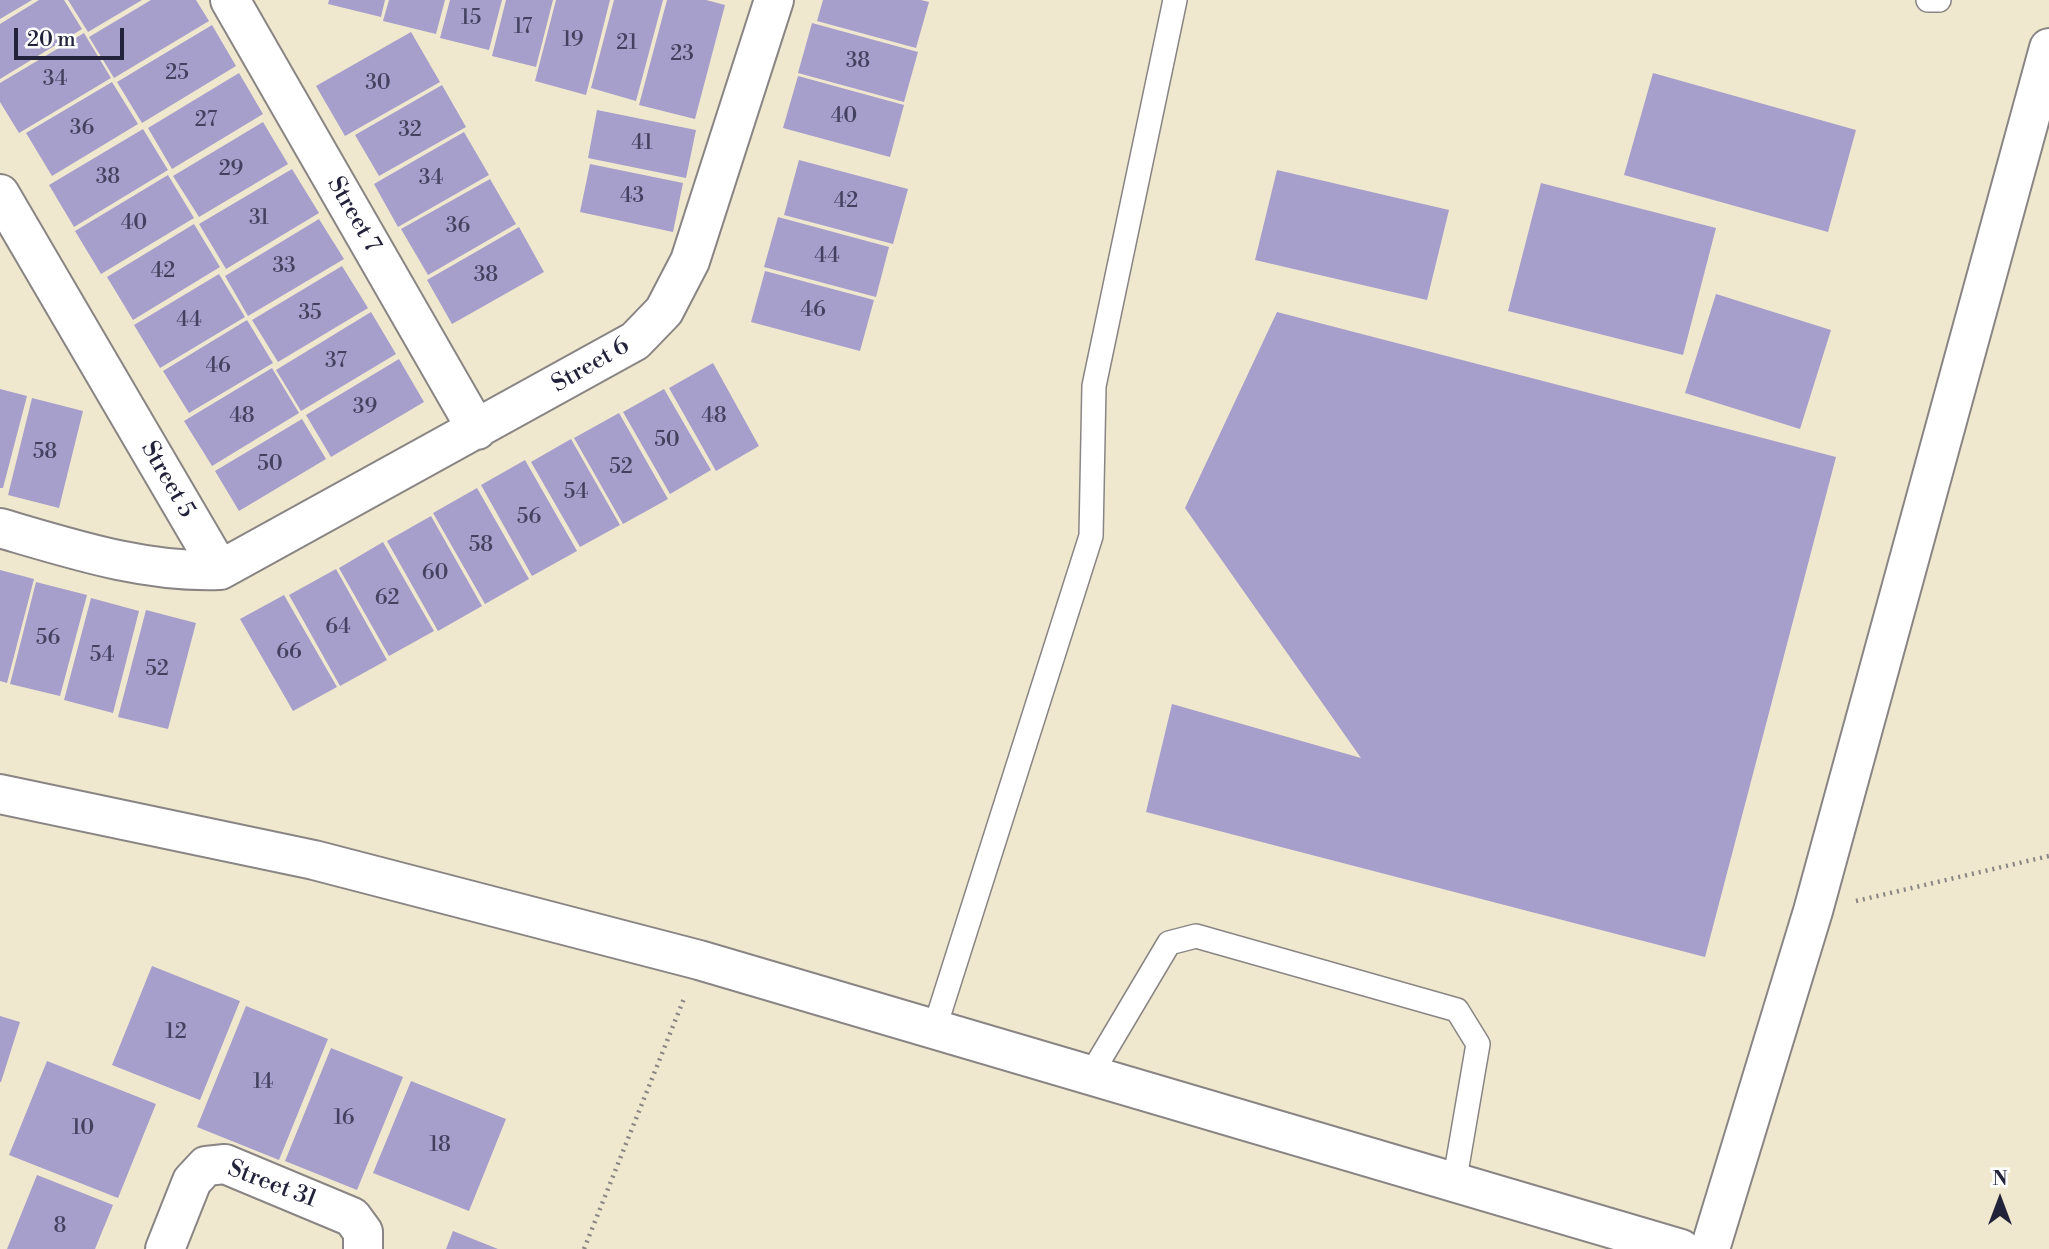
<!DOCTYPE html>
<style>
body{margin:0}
#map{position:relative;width:2049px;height:1249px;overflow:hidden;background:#f0e8ce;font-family:"Libre Bodoni",serif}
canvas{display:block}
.north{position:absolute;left:1965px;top:1165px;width:70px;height:70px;-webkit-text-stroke:5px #fff;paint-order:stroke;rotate:0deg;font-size:19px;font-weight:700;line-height:28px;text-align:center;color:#22223b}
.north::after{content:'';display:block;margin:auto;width:24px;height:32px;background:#22223b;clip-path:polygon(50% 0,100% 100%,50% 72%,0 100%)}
.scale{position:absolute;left:14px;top:28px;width:110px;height:32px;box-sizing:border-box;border:4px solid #22223b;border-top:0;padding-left:9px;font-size:21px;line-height:24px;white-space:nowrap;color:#22223b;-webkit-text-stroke:5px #fff;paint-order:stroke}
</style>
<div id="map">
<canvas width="2049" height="1249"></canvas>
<div class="north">N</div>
<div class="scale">20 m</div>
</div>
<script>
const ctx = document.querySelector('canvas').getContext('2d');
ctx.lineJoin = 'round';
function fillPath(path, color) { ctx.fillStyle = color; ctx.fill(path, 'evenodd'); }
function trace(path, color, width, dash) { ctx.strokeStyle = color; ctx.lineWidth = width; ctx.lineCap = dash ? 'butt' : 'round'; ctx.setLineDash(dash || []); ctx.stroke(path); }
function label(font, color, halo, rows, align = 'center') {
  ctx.font = font + ' "Libre Bodoni",serif'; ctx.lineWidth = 5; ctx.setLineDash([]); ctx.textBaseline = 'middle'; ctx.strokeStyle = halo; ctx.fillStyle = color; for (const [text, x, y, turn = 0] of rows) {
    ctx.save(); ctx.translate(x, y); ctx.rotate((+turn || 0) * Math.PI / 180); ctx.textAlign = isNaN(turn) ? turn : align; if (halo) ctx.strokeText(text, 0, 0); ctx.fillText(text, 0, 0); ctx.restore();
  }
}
fillPath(new Path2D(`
 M0,0H32L0,19Z
 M39,0H64L82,29L0,79V24Z
 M68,0H142L88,32Z
 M151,0H196L209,21L114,78L89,37Z
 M329,0H385L381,17L328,4Z
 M389,0H445L436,34L383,21Z
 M450,0H502L489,50L440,38Z
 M506,0H553L536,67L492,56Z
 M556,0H610L586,95L535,81Z
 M614,0H663L636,101L591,88Z
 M667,0H706L725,5L695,119L639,105Z
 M823,0H921L929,2L916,48L817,21Z
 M812,23L918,52L904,102L798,73Z
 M212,25L236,66L142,123L117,82Z
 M411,32L440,82L345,136L316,86Z
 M84,33L111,78L19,133L0,102V83Z
 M239,73L263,114L172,169L148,128Z
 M1653,73L1856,130L1828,232L1624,175Z
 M798,76L904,105L890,157L783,128Z
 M112,82L138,124L52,176L26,133Z
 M442,85L466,127L379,176L355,135Z
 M597,110L696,130L686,178L588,158Z
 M263,122L288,164L199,217L173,176Z
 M143,129L168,170L74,227L49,185Z
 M464,132L489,175L398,227L374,184Z
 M799,160L908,189L893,244L784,215Z
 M590,164L683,183L673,232L580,212Z
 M292,169L319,213L226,269L199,224Z
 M1277,170L1449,210L1427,300L1255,260Z
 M168,175L194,218L101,274L75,231Z
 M490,179L516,224L428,275L401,229Z
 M1541,183L1716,228L1683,355L1508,311Z
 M778,217L889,247L876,297L764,267Z
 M319,219L344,259L248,316L225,276Z
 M194,224L220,267L133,320L107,277Z
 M519,227L544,272L452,324L427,280Z
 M342,266L368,308L278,362L252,320Z
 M765,271L874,300L860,351L751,322Z
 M219,274L245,317L160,368L134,325Z
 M1716,294L1831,330L1800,429L1685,393Z
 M371,312L396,354L301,411L276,370Z
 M1277,312L1836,457L1705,957L1146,812L1172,704L1361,758L1185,508Z
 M247,320L273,363L189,413L163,371Z
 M399,359L424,402L331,457L306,415Z
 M713,363L759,446L716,471L669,388Z
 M272,368L299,413L212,466L184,421Z
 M0,389L27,396L3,488H0Z
 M664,389L711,470L670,494L623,412Z
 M32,398L83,411L59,508L8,495Z
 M619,413L668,499L623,524L574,438Z
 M302,419L326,459L239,511L215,471Z
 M571,439L620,525L580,547L531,462Z
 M525,460L577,551L532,576L481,485Z
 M477,488L529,579L485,604L433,513Z
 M431,516L482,606L438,631L387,541Z
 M383,542L434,631L389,656L339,568Z
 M336,569L387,660L340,686L289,595Z
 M0,570L34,579L7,683L0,681Z
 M36,582L87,595L60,696L10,684Z
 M284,595L337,687L293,711L240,619Z
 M91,598L139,611L113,713L64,700Z
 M146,610L196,623L168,729L118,717Z
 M152,966L240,1001L200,1100L112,1065Z
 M246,1006L328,1039L279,1160L197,1127Z
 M0,1016L20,1022L1,1082H0Z
 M331,1048L403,1077L357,1190L285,1161Z
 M47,1061L156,1104L118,1198L9,1155Z
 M411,1081L506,1119L469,1211L373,1173Z
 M37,1175L113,1205L95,1249H7Z
 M453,1231L498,1249H446Z`), '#a69ecb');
const lane = new Path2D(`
 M1928,0H1939
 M934,1030L1091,536L1094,386L1175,0
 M1090,1076L1169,943L1196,936L1457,1010L1478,1044L1454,1184`);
const street = new Path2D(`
 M230,0L477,430
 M0,194L220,570
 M0,528C72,549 145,573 220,570L635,341L664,311L690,261L774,0
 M0,794L314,860L699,960L1681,1249
 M165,1249L192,1181L206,1166L225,1164L352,1217L363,1232V1249
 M1710,1249L1813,911L2049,48`);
trace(lane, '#898584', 26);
trace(street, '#898584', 42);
trace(new Path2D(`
 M1856,901L2049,856
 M584,1249L685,996`), '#898584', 4.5, [2, 5]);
trace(lane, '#fff', 23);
trace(street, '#fff', 38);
label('21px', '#43415f', null, [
 ["15",471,19],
 ["17",523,28],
 ["19",573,41],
 ["21",627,44],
 ["23",682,55],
 ["38",858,62],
 ["25",177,74],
 ["34",55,80],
 ["30",378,84],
 ["40",844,117],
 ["27",206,121],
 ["36",82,129],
 ["32",410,131],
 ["41",642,144],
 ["29",231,170],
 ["38",108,178],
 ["34",431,179],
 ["43",632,197],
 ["42",846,202],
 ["31",259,219],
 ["40",134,224],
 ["36",458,227],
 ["44",827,257],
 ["33",284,267],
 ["42",163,272],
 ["38",486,276],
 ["46",813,311],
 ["35",310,314],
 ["44",189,321],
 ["37",336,362],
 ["46",218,367],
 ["39",365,408],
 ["48",242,417],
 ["48",714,417],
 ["50",667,441],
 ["58",45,453],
 ["50",270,465],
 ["52",621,468],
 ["54",576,493],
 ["56",529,518],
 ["58",481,546],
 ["60",435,574],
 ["62",387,599],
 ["64",338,628],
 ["56",48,639],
 ["66",289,653],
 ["54",102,656],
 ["52",157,670],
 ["12",176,1033],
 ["14",263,1083],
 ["16",344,1119],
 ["10",83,1129],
 ["18",440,1146],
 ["8",60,1227]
]);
label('24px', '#22223b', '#fff', [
 ["Street 7",353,215,60],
 ["Street 6",591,366,-30],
 ["Street 5",167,480,60],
 ["Street 31",272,1185,21]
]);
</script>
